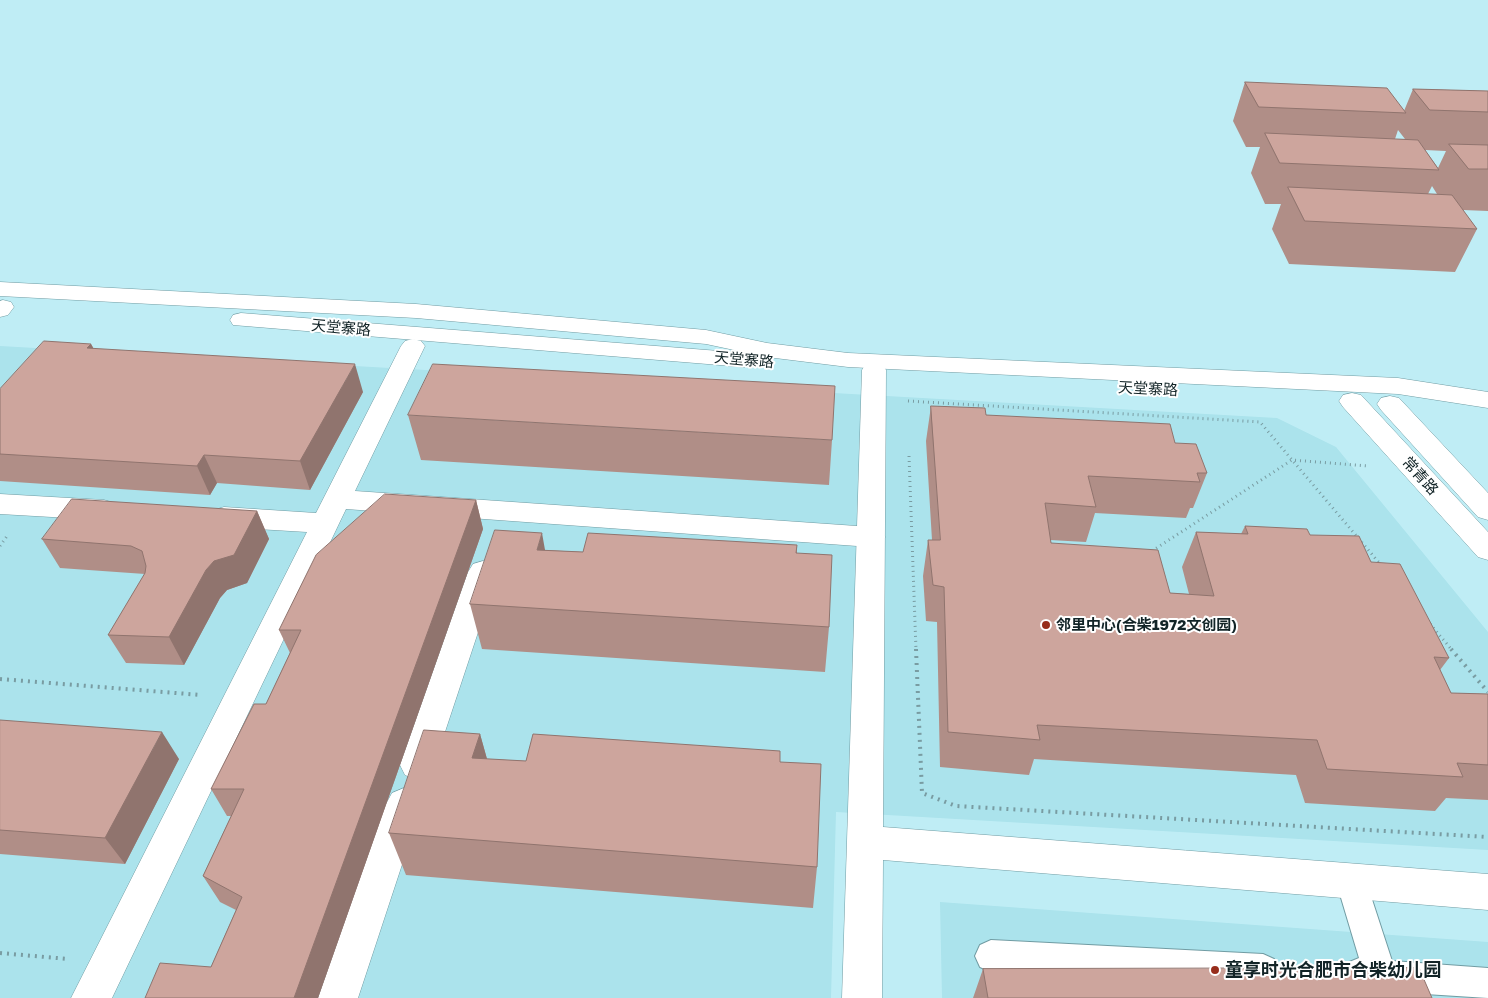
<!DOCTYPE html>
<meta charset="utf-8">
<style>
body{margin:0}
canvas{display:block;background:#bfedf5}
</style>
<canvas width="1488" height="998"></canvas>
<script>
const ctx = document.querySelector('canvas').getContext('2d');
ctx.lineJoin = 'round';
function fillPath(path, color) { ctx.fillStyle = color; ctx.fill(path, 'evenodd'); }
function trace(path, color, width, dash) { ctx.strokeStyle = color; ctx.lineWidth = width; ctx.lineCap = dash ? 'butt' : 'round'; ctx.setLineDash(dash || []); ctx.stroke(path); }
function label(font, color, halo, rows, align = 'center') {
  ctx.font = font + ' "Golos Text","Noto Sans SC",sans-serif'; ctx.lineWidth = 4; ctx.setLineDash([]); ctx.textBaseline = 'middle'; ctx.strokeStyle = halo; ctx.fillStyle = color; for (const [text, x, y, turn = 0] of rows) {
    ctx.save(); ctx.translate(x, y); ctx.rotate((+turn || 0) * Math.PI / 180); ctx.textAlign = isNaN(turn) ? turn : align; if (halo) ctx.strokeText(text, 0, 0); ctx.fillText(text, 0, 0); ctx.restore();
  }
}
fillPath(new Path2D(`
 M0,346L1277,418L1336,447L1488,632V850L836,812L831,998H0Z
 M940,902L1488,942V998H942Z`), '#abe3ec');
const service = new Path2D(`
 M1351,867L1362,871L1366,881L1392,961L1488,968V998L1394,992L1386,989C1373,994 1359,990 1347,985L1342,974L1347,963L1359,958L1336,881L1340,871Z
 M991,940L1263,954L1274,959L1279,970L1274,981L1263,986L991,972L980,967L975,956L980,945Z`);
const pedestrian = new Path2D(`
 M413,339L421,341L425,346L355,491L871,527L881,530L885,537L881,544L871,547L346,509L112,998H71L307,532L224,527L214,524L210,517L214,510L224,507L316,513L401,346L405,341Z
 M0,494L104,500L114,503L118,510L114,517L104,520L0,514Z
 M483,561L493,564L498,572L434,765L429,775L417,780L405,775L400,765L468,572L473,564Z
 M404,788L416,793L422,804L358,998H318L386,804L392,793Z`);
const minor = new Path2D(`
 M3,300L11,302L14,307L8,315L0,317V301Z
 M874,363L883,365L886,370L883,827L1488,874V910L883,860L882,998H842L862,370L865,365Z`);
const tertiary = new Path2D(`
 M0,282L416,304L706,330L767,343L848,353L1398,378L1488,392V408L1398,394L848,367L767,357L706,344L416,318L0,296Z
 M241,313L744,353L752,355L756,360L752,365L744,367L233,325L230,320L233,315Z
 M1352,393L1361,395L1488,532V560L1478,557L1343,407L1339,401L1343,395Z
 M1390,396L1399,398L1488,493V520L1478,517L1381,410L1377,404L1381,398Z`);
trace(service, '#719ca3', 2);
trace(pedestrian, '#719ca3', 1);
trace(minor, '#719ca3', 1);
trace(tertiary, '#719ca3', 1);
trace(new Path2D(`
 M908,401L1260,422L1381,565
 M909,456L916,650
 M0,546L7,536
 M1152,551L1292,460L1368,466
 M1430,624L1452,650`), '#799ca2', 3, [1, 4]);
trace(new Path2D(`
 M916,649L922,793L956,806L1488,837
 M1451,649L1488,692
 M0,679L201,695
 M0,953L68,959`), '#799ca2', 4, [2, 5]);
fillPath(service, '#fff');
fillPath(pedestrian, '#fff');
fillPath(minor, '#fff');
fillPath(tertiary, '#fff');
fillPath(new Path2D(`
 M1245,82L1404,111L1413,89L1488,91V211L1463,210L1477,229L1455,272L1289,264L1272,229L1281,204H1265L1251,173L1260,147H1246L1233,121ZM1398,130L1405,139H1395ZM1425,150L1446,151L1438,168ZM1432,186L1437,194H1428Z
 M91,344L94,349L363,392L310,490L217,483L210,495L0,481V389Z
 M931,406L986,415L1175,443L1207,473L1193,508H1190L1186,518L1095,513L1086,542L1050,540L1051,543L1170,593L1189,594L1182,567L1196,532L1241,534L1245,526L1310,535L1371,562L1449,658L1440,670L1451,693L1488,694V800L1446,798L1435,811L1305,803L1296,775L1034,759L1029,775L940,767L937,622L926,621L923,576L928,540H932L926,441Z
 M408,415L832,440L829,485L421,460Z
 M476,500L483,529L318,998H145L211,967L236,910L220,902L203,876L231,816H227L211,789L266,704L290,653L279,630Z
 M257,511L269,539L247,583L227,590L220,598L184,665L126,663L108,635L145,574L60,568L42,539Z
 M797,545V553L829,627L825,672L482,649L470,604L545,550L583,552Z
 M0,720L179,759L125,864L0,854Z
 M480,734L487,759L526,761L780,762L817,867L813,908L406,875L389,833Z
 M983,969L1432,998H973Z`), '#b08e87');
fillPath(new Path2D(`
 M91,344L105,371L87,348Z
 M355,364L363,392L310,490L300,461Z
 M204,455L217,483L210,495L197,466Z
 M476,500L483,529L318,998H294Z
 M257,511L269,539L247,583L227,590L220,598L184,665L169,637L206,570Z
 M542,533L550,578L537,550Z
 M162,732L179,759L125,864L105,838Z
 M480,734L492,777L472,758Z`), '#90746e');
const building = new Path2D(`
 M1245,82L1387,88L1406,113L1259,107Z
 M1413,89L1488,91V112L1430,110Z
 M1265,133L1418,140L1439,170L1280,163Z
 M1449,144L1488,145V169H1469Z
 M1288,187L1452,195L1477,229L1305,221Z
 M44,341L91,344L87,348L355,364L300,461L204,455L197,466L0,454V389Z
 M433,364L835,386L832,440L408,415Z
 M931,406L985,408L986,415L1170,424L1175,443L1196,444L1207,473H1197L1200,482L1088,476L1096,507L1045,503L1051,543L1158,550L1170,593L1214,596L1196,532L1248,534L1245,526L1307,529L1310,535L1359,536L1371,562L1400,564L1449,658L1434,657L1451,693L1488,694V765L1457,763L1463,777L1327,769L1317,740L1037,725L1040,740L948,732L944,587L933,585L928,540H940Z
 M385,494L476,500L294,998H145L160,963L211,967L242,897L203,876L244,789H211L254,704H266L301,630H279L316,555Z
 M72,499L257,511L234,555L214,561L206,570L169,637L108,635L145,573L146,566L142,551L131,546L42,539Z
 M495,530L542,533L537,550L583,552L588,533L797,545L796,553L832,555L829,627L470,604Z
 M0,720L162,732L105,838L0,830Z
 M424,730L480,734L472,758L526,761L533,734L780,751V762L821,764L817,867L389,833Z
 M1419,968L1432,998H988L983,969Z`);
fillPath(building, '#cda59d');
trace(building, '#90746e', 1);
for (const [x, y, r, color] of [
 [1046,625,5,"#972d1b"],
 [1215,970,5,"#972d1b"]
]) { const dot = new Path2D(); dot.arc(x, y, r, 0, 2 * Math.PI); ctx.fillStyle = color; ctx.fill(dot); trace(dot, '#fff', 2); }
label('15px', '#122427', '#fff', [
 ["天堂寨路",341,328,5],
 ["天堂寨路",744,360,5],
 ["天堂寨路",1148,389,3],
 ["常青路",1420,476,48]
]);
label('bold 15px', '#122427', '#fff', [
 ["邻里中心(合柴1972文创园)",1056,625]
], 'left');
label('bold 18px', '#122427', '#fff', [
 ["童享时光合肥市合柴幼儿园",1225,970]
], 'left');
</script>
